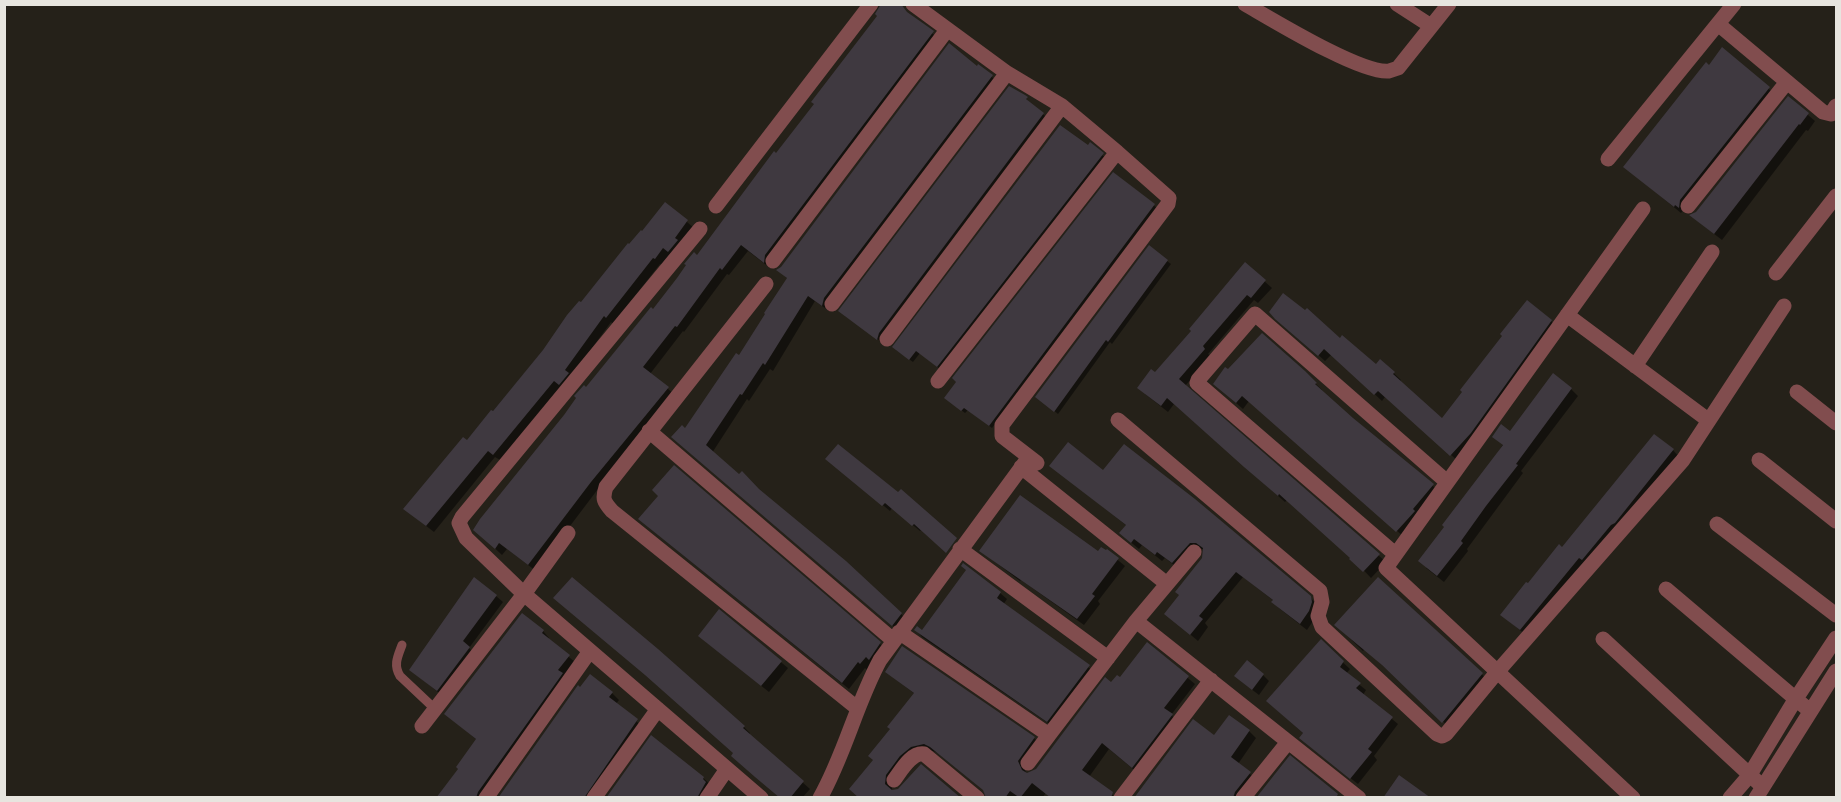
<!DOCTYPE html>
<style>
body{margin:0}
#map{position:relative;width:1841px;height:802px;overflow:hidden;background:#252119;font-family:"Source Sans 3",sans-serif}
canvas{display:block}
.frame{position:absolute;inset:0;border:6px solid #e7e5df;pointer-events:none}
</style>
<div id="map">
<canvas width="1841" height="802"></canvas>
<div class="frame"></div>
</div>
<script>
const ctx = document.querySelector('canvas').getContext('2d');
ctx.lineJoin = 'round';
function fillPath(path, color) { ctx.fillStyle = color; ctx.fill(path, 'evenodd'); }
function trace(path, color, width, dash) { ctx.strokeStyle = color; ctx.lineWidth = width; ctx.lineCap = dash ? 'butt' : 'round'; ctx.setLineDash(dash || []); ctx.stroke(path); }
fillPath(new Path2D(`
 M907,13L939,39L771,262L770,268L748,251L729,275L727,274L684,332L683,331L650,374L674,394L598,489L536,571L507,549L502,555L482,536L587,389L653,311L777,155Z
 M1722,50L1776,95L1681,213L1632,173Z
 M979,66L999,83L831,305L829,311L815,301L773,371L770,369L749,401L747,399L712,453L845,563L901,614L908,621L899,631L680,444L685,430L740,357L788,279L779,270Z
 M1024,96L1031,105L1049,119L883,343L845,316Z
 M1788,98L1815,121L1808,131L1806,130L1722,240L1691,216L1697,213Z
 M1088,147L1105,157L940,369L920,353L913,362L896,350Z
 M1114,174L1157,208L992,428L968,410L965,413L949,401Z
 M666,204L694,228L662,265L660,264L613,324L611,322L571,377L500,460L495,457L434,532L412,515L467,442Z
 M1167,261L1171,264L1112,344L1110,342L1058,414L1041,400Z
 M1245,264L1272,288L1258,303L1254,300L1208,354L1211,356L1185,386L1386,562L1371,578L1352,558L1287,500L1285,502L1253,474L1174,404L1168,412L1145,394L1155,374L1193,332Z
 M1277,318L1340,340L1376,367L1381,361L1401,380L1399,382L1442,420L1551,321L1557,328L1458,461L1385,397L1382,401L1332,354L1325,361Z
 M1304,372L1322,390L1321,392L1352,419L1440,492L1404,537L1249,401L1243,409L1221,390Z
 M1571,389L1578,396L1521,471L1523,473L1467,549L1468,551L1444,582L1426,568L1510,433Z
 M838,446L921,530L920,531L892,508L890,511L827,459Z
 M1673,450L1679,457L1527,636L1509,621L1529,585L1563,549Z
 M1051,466L1103,472L1310,597L1317,605L1315,618L1307,630L1280,609L1273,602L1274,601L1243,577L1205,623L1208,627L1198,641L1166,614L1181,595L1203,558L1204,549H1197L1179,569L1165,558L1162,561L1142,545L1139,549L1128,540L1127,526Z
 M647,526L880,644L887,650L867,670L865,668L849,689Z
 M981,551L1098,553L1107,551L1125,566L1098,601L1100,604L1084,625L1021,580L1020,581Z
 M967,570L1000,593L1007,599L1003,605L1096,673L1054,727L922,637L916,630L923,632Z
 M1378,579L1489,681L1450,728L1365,649L1363,651L1336,625Z
 M496,596L503,602L469,648L476,655L444,697L411,670Z
 M719,611L788,668L769,692L706,642Z
 M543,631L549,638L548,640L575,662L486,798H438L460,769L477,740L446,714Z
 M1321,642L1350,669L1346,674L1366,690L1363,695L1398,724L1374,756L1377,760L1358,784L1308,745L1304,734L1268,702Z
 M1148,645L1195,684L1171,715L1179,722L1139,774L1109,749L1089,777L1116,798H1069L1052,785L1042,798H987L986,792L939,753L933,751L918,753L892,782V791L959,798H859L874,761L892,729L915,694L894,678L903,648L1034,738L1041,745L1025,770L1026,773L1032,774L1112,684L1120,679Z
 M657,650L744,727L750,733L749,735L810,789L802,798H781L735,754Z
 M1263,675L1269,681L1259,695L1242,682Z
 M590,676L612,693L619,700L616,704L643,727L594,798H500Z
 M1249,731L1256,738L1238,764L1257,780L1244,798H1136L1215,737Z
 M703,778L710,784L707,798H608Z`), '#0007');
fillPath(new Path2D(`
 M881,4H901L907,12L934,31L765,255L764,263L741,245L722,270L720,268L677,327L675,326L643,367L669,387L591,482L528,565L499,543L495,549L473,530L480,519L564,415L576,398L574,396L584,385L586,387L651,307L653,309L677,278L686,265L684,264L694,252L697,255L774,151L776,153L814,104L811,102L877,16L875,14Z
 M949,43L977,66L978,64L993,75L824,298L822,306L808,296L765,365L763,363L742,395L740,394L706,445L739,474L742,471L759,489L846,561L902,613L892,626L671,437L682,425L685,428L736,353L739,355L765,314L764,313L787,278L776,270L781,267Z
 M1722,47L1770,87L1680,200L1679,208L1675,205L1674,207L1623,167L1706,62L1709,65Z
 M1009,86L1025,95L1028,97L1026,99L1044,113L879,333L877,340L838,311Z
 M1788,96L1809,113L1800,125L1799,124L1714,234L1689,215L1696,212Z
 M1060,125L1088,145L1090,142L1104,153L937,367L916,351L909,360L892,347Z
 M1113,172L1155,204L989,426L964,408L961,411L944,398L956,382L952,378Z
 M665,202L688,220L675,238L678,240L668,252L663,248L655,259L653,258L606,318L604,316L565,370L569,373L559,385L554,381L493,455L488,451L426,526L403,509L463,437L467,440L491,410L493,411L543,350L567,315L579,301L581,302L628,243L629,244L641,230L642,231Z
 M1149,245L1168,260L1108,342L1106,340L1054,412L1035,397Z
 M1245,262L1266,280L1251,298L1247,295L1203,346L1205,349L1179,379L1380,554L1363,572L1349,559L1350,558L1279,494L1278,496L1244,467L1167,398L1161,406L1137,388L1151,369L1155,372L1191,331L1189,329Z
 M1283,293L1305,310L1307,308L1340,338L1342,335L1376,364L1380,359L1395,372L1393,374L1442,418L1462,392L1460,390L1502,336L1500,334L1527,300L1552,320L1471,433L1450,456L1378,391L1374,395L1324,349L1318,356L1275,319L1269,312Z
 M1262,333L1305,371L1317,383L1315,384L1353,418L1434,484L1413,509L1415,511L1396,532L1242,396L1236,403L1213,384L1225,367L1228,369Z
 M1553,373L1572,388L1516,464L1518,465L1486,506L1461,541L1463,543L1437,576L1418,561L1444,527L1442,525L1503,445L1492,437L1501,424L1510,431Z
 M1654,434L1674,449L1615,523L1611,525L1582,560L1579,558L1520,630L1500,615L1526,582L1528,583L1559,544L1562,547Z
 M1068,442L1103,470L1124,444L1195,499L1311,596L1312,602L1309,611L1300,624L1271,602L1273,600L1236,572L1199,616L1203,619L1190,635L1164,614L1179,595L1175,592L1202,558L1203,548L1196,543H1190L1172,563L1157,552L1155,555L1134,539L1131,543L1119,533L1126,525L1049,466Z
 M838,444L898,492L901,489L957,538L946,553L914,524L912,526L885,503L882,506L825,459Z
 M674,465L881,642L869,660L866,657L860,664L858,662L842,683L638,519L658,496L652,490Z
 M1020,495L1098,551L1101,547L1106,550L1107,549L1119,558L1092,594L1095,596L1077,619L979,551Z
 M963,563L1001,592L997,598L1090,665L1047,722L914,630L917,626L922,630L966,570L961,566Z
 M474,577L497,595L463,641L470,647L437,691L409,670Z
 M572,577L658,649L745,726L743,728L804,781L790,798H780L755,777L731,756L733,753L645,675L553,598Z
 M1378,577L1483,673L1442,723L1382,665L1334,625Z
 M719,609L782,661L761,686L698,636Z
 M522,613L544,630L542,633L570,655L558,670L563,673L478,792L476,798H436L458,769L456,767L476,739L444,714Z
 M1321,639L1344,661L1340,667L1361,683L1356,688L1393,717L1368,749L1372,752L1350,779L1299,738L1303,733L1266,701Z
 M1147,642L1189,676L1164,708L1173,714L1132,768L1102,743L1082,770L1113,792L1111,798H1051L1032,783L1020,798L1010,791L1005,798H986L983,790L930,747L924,744L911,747L900,756L886,775L885,784L892,790L898,789L921,764L961,798H859L849,789L873,760L868,756L890,729L887,727L914,693L885,672L902,646L1035,737L1018,761L1022,770L1027,773L1036,769L1105,677L1111,682L1117,675L1120,677Z
 M1247,660L1264,674L1252,690L1234,676Z
 M590,674L613,692L609,697L638,719L584,798H498L578,685L580,687Z
 M1229,715L1250,730L1231,757L1251,772L1235,792L1233,798H1134L1193,719L1214,735Z
 M651,735L704,777L703,779L706,782L697,798H606Z
 M1290,755L1338,794L1336,798H1256Z
 M1399,775L1431,798H1383Z`), '#3f3940');
trace(new Path2D(`
 M402,645C398,656 393,665 400,676L435,709`), '#814d4e', 9);
trace(new Path2D(`
 M913,4L1007,73L1062,106L1117,152L1169,198L1168,204L1002,425V436L1037,463
 M1245,4C1273,20 1361,74 1389,71C1392,70 1395,69 1398,68L1449,4
 M1397,4L1431,26
 M1718,24L1823,112L1831,114L1836,106
 M1608,159L1734,4
 M716,206L871,4
 M1688,206L1787,82
 M700,229L462,517L459,523L466,538L524,594L761,798
 M773,261L947,30
 M1776,273L1836,196
 M766,284L606,487C602,499 604,502 612,511L857,708
 M832,304L1007,73
 M1567,315L1708,420
 M887,339L1062,106
 M1635,366L1712,252
 M938,381L1117,152
 M1797,392L1836,423
 M1118,420L1320,591L1322,602L1318,616L1322,627L1437,734L1442,736L1446,734L1498,671L1683,460L1784,306
 M649,431L893,640
 M1759,460L1836,521
 M1021,467L1167,584
 M1717,524L1836,615
 M960,549L1108,658
 M1194,552L1136,621L1359,798
 M1395,554L1197,383L1198,380L1255,314L1447,482
 M1666,589L1810,711
 M899,632L1049,735L1136,621
 M1603,639L1763,787
 M422,726L524,594L568,533
 M1028,763L1049,735
 M894,780C901,771 911,752 924,754L977,798
 M486,798L590,651
 M594,798L658,709
 M707,798L727,769
 M820,798C845,754 856,704 880,660L1029,457
 M1121,798L1211,680
 M1243,798L1288,742
 M1633,798L1386,568L1643,209
 M1730,798L1749,776L1795,700L1836,638
 M1756,798L1836,671`), '#814d4e', 15);
</script>
